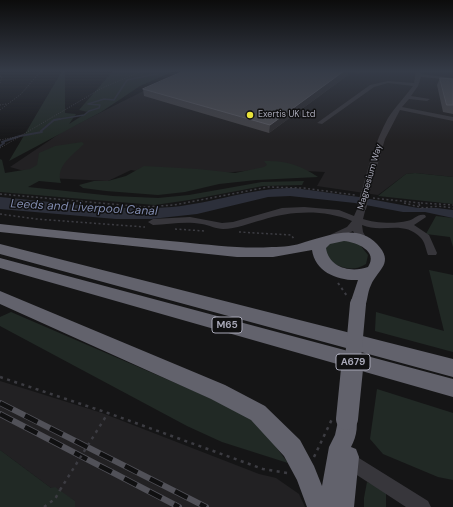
<!DOCTYPE html>
<style>
body{margin:0}
canvas{display:block;background:#151516}
</style>
<canvas width="453" height="507"></canvas>
<script>
const ctx = document.querySelector('canvas').getContext('2d');
ctx.lineJoin = 'round';
function fillPath(path, color) { ctx.fillStyle = color; ctx.fill(path, 'evenodd'); }
function trace(path, color, width, dash) { ctx.strokeStyle = color; ctx.lineWidth = width; ctx.lineCap = dash ? 'butt' : 'round'; ctx.setLineDash(dash || []); ctx.stroke(path); }
function label(font, color, halo, rows, align = 'center') {
  ctx.font = font + ' "DM Sans",sans-serif'; ctx.lineWidth = 3; ctx.setLineDash([]); ctx.textBaseline = 'middle'; ctx.strokeStyle = halo; ctx.fillStyle = color; for (const [text, x, y, turn = 0] of rows) {
    ctx.save(); ctx.translate(x, y); ctx.rotate((+turn || 0) * Math.PI / 180); ctx.textAlign = isNaN(turn) ? turn : align; if (halo) ctx.strokeText(text, 0, 0); ctx.fillText(text, 0, 0); ctx.restore();
  }
}
fillPath(new Path2D(`
 M183,71H453V177L415,173L406,174L378,195L317,186L325,172L267,169L177,177L131,170L108,181L49,178L10,167L62,132Z
 M0,381L102,413L259,474L276,478L299,494L305,507H75V501L51,488L0,450Z`), '#222123');
fillPath(new Path2D(`
 M62,71H65V113L76,114L69,124L88,112L79,110L113,71H174L140,86L101,112L9,161Z
 M82,142L84,144C73,155 55,166 61,183L39,181L28,187L113,196L158,198L189,195L262,182L304,181L302,185L263,186L189,200L155,205L0,192V159L2,160L5,173L30,169L37,165L39,153L55,146Z
 M264,161C285,160 301,165 318,177L256,180L219,184L185,192L158,195L106,191L83,188L79,185L94,181H108L126,176L144,166L198,169L235,173L264,167L267,165Z
 M415,173L453,177V204L378,196L406,174Z
 M436,216L453,218V247L450,237L426,234Z
 M347,240L360,245L368,255L366,264C352,273 340,267 328,260L325,246L328,242Z
 M429,270L453,275V352L375,331L376,312L444,331Z
 M11,312L194,391L246,415L267,435L288,463L222,442L187,426L0,326V317Z
 M377,389L453,413V480L438,477L383,454L370,439Z
 M0,450L51,488L55,487L75,501V507H0Z
 M367,482L386,490V507H364V498Z`), '#212925');
fillPath(new Path2D(`
 M295,188L359,197L418,208H437L453,210V218L425,212H403L355,203L290,196L268,197L197,214L151,219H116L0,209V197C57,202 115,212 172,207C214,203 253,187 295,188Z`), '#2c2f3a');
trace(new Path2D(`
 M54,120L84,115L89,111L99,108L100,105L88,104L104,99L114,100L127,80L157,74`), '#2c2f3a', 1.5);
trace(new Path2D(`
 M0,146L4,143L2,142L20,136L42,132L41,131L54,120L60,119`), '#2c2f3a', 2);
trace(new Path2D(`
 M0,76L2,77L0,83
 M0,105L6,104
 M0,110L21,94L41,71
 M0,140L16,137
 M0,148L102,88L142,71`), '#3c3c42', 1, [1, 1.5]);
trace(new Path2D(`
 M0,194L144,207L174,205L268,187L303,188L355,195
 M373,198L420,203
 M404,203L424,208L438,206L453,208
 M421,203L453,205
 M0,214L36,219L145,227
 M175,229L205,231
 M239,232L291,235L295,240`), '#3c3c42', 1.5, [2, 2.5]);
trace(new Path2D(`
 M338,283L347,296`), '#3c3c42', 2, [2.5, 3.5]);
trace(new Path2D(`
 M0,377L108,413L263,469L287,473
 M314,457L332,419
 M44,507L55,499L60,490`), '#3c3c42', 2.5, [3, 4.5]);
fillPath(new Path2D(`
 M356,71H361L358,74L356,73Z
 M416,71H420L421,74L453,78V80L421,77L418,86L411,96L430,99L427,101L409,99L402,107L453,117V121L400,110L385,139L369,194L368,196H362L361,194C368,168 375,142 388,118C395,107 405,97 413,86L388,83L374,87L322,124L317,123L370,85L388,81L414,83Z
 M362,204L366,207L363,219C373,223 396,224 407,221C414,220 418,213 425,215L426,217L414,225L429,235L437,253L436,255H428C426,250 425,242 421,238C403,219 383,234 362,225L363,232L368,241L363,244L360,243L353,231L338,238H332L330,236L332,234L347,227L352,221C323,209 291,211 262,220C249,223 236,229 223,229C216,229 209,225 202,224C186,221 169,224 153,225L148,222L153,219L190,217L222,223L233,222L282,208L304,207L339,210L354,216L358,207Z
 M346,450L428,501L431,507H406L340,464L338,458L340,452Z`), '#37363b');
fillPath(new Path2D(`
 M0,224C60,231 121,237 181,242C212,245 242,249 272,247C283,247 295,246 305,242C327,236 357,223 377,244C395,263 378,269 371,285C367,293 368,301 364,309L358,310L352,309L350,304L358,280C338,281 315,272 312,250L273,257H237L0,232ZM344,241C356,242 379,251 368,267C351,273 329,268 326,248L330,244Z
 M0,244L453,359V377L0,254Z
 M0,258L453,379V397L0,268Z
 M0,291L225,385L265,406L300,440L314,466L322,486L329,447L335,435L340,412L347,409L354,412C359,423 357,436 351,447L356,449L359,457L354,507H307L297,480L284,456L251,420L211,399L0,304Z`), '#62626c');
const rail = new Path2D(`
 M0,403L206,507
 M0,414L179,507`);
trace(rail, '#515158', 6);
trace(rail, '#101011', 4.5, [14]);
trace(new Path2D(`
 M419,204L421,209`), '#3c3c42', 1.5, [2, 2.5]);
trace(new Path2D(`
 M60,490L108,413`), '#3c3c42', 2.5, [3, 4.5]);
trace(new Path2D(`
 M362,207L365,194`), '#37363b', 9);
trace(new Path2D(`
 M352,370L358,304`), '#62626c', 16);
trace(new Path2D(`
 M347,419L352,369`), '#62626c', 22);
fillPath(new Path2D(`
 M348,75L269,133L144,96L143,89Z
 M440,78L453,79V114L443,112L437,85Z`), '#434246');
fillPath(new Path2D(`
 M344,71H348V75L269,133L270,125Z`), '#2c2b2e');
const building = new Path2D(`
 M184,71H344L270,125L143,89Z
 M440,78L453,79V105H447Z`);
fillPath(building, '#4d4d52');
trace(building, '#5b5b62', 1);
const sky = ctx.createLinearGradient(0, 0, 0, 142);
sky.addColorStop(0, '#0c0c0c');
sky.addColorStop(0.5, '#353b47');
sky.addColorStop(1, '#353b4700');
ctx.fillStyle = sky;
ctx.fillRect(0, 0, 453, 142);
for (const [x, y, r, color] of [
 [250,115,4,"#e8e23b"]
]) { const dot = new Path2D(); dot.arc(x, y, r, 0, 2 * Math.PI); ctx.fillStyle = color; ctx.fill(dot); trace(dot, '#101011', 1.5); }
label('9px', '#a7a7b6', '#101011', [
 ["Exertis UK Ltd",258,115]
], 'left');
label('9px', '#a7a7b6', '#101011', [
 ["Magnesium Way",370,177,-74]
]);
for (const [x, y, w] of [
 [227,325,30],
 [353,362,34]
]) { const box = new Path2D(); box.roundRect(x - w / 2, y - 8, w, 16, 3); ctx.fillStyle = '#101011'; ctx.fill(box); trace(box, '#a7a7b6', 1); }
label('bold 10px', '#a7a7b6', null, [
 ["M65",227,325],
 ["A679",353,362]
]);
label('italic 12px', '#808baf', '#101011', [
 ["Leeds and Liverpool Canal",84,208,3]
]);
</script>
